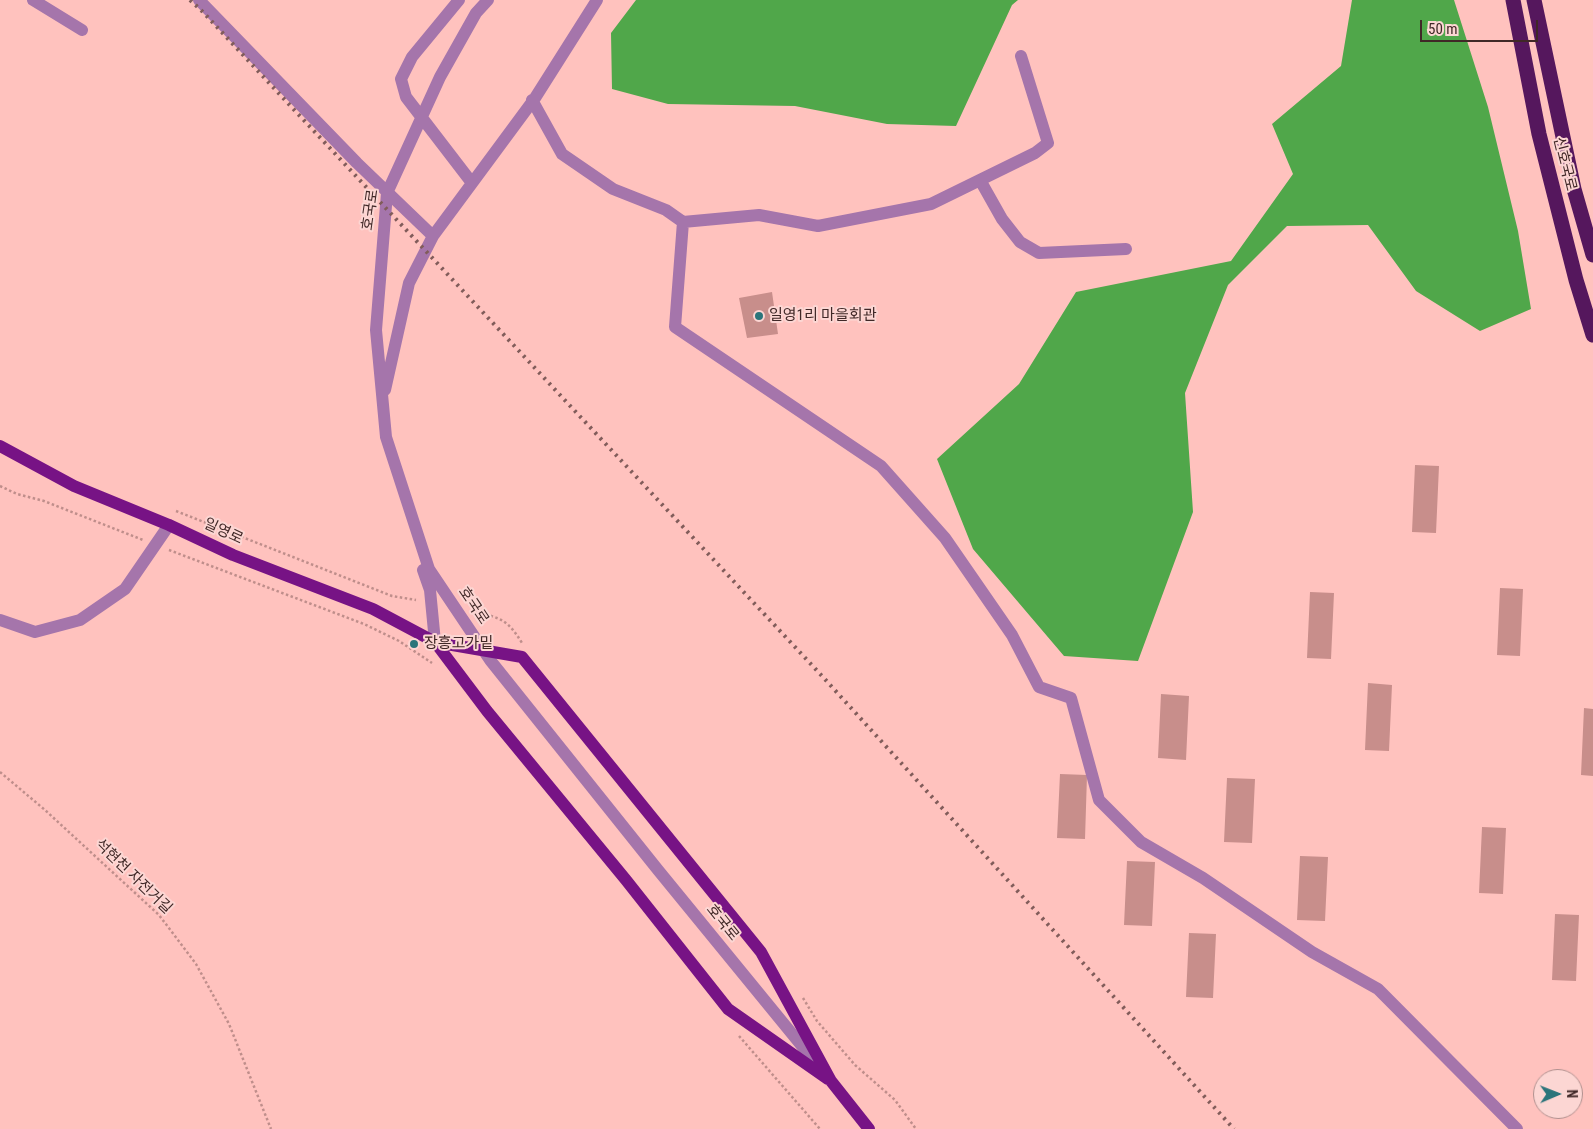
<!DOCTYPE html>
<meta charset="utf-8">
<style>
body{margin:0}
#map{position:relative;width:1593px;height:1129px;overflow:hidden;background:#ffc2be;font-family:"Roboto Condensed",sans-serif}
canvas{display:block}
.north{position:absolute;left:1533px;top:1069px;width:50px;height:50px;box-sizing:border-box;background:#fcd6d3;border:1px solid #b1908e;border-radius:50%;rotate:89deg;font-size:14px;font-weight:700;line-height:20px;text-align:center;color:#402827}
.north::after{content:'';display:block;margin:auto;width:18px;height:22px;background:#2c757b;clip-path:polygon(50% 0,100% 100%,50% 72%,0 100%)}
.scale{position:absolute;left:1420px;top:20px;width:118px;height:22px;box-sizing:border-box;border:2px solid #402827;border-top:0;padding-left:6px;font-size:15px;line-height:18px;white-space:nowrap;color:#402827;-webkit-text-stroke:4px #fcd6d3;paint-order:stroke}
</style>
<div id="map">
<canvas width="1593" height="1129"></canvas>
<div class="north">N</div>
<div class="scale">50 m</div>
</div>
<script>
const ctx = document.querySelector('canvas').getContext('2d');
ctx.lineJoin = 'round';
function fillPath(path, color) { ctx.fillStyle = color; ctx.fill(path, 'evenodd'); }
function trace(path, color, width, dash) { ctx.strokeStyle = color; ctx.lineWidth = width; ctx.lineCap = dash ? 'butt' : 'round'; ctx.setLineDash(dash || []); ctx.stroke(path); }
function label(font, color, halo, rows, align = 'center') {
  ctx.font = font + ' "Roboto Condensed","Noto Sans KR",sans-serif'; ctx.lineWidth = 4; ctx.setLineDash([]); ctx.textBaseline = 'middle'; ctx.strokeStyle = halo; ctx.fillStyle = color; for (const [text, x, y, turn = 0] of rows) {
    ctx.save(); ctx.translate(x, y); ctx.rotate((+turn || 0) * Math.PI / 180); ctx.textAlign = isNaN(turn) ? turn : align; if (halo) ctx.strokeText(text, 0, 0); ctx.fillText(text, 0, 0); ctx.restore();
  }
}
fillPath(new Path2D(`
 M636,0H1018L1012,5L956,126L887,124L795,106L668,104L612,89L611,33Z
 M1352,0H1454L1488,107L1518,231L1531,309L1480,331L1416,291L1368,225L1287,226L1228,285L1185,393L1193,512L1138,661L1064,656L973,549L937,459L1019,384L1076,292L1231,261L1293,174L1272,124L1341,66Z`), '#50a74a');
fillPath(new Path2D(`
 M772,292L778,334L747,338L739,298Z
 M1415,465L1439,466L1436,533L1412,532Z
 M1500,588L1523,589L1520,656L1497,655Z
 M1310,592L1334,593L1331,659L1307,658Z
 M1368,683L1392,685L1389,751L1365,750Z
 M1161,694L1189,696L1186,760L1158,758Z
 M1584,708L1593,709V776L1581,775Z
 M1060,774L1087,775L1085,839L1057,838Z
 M1227,778L1255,779L1252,843L1224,842Z
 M1482,827L1506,828L1503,894L1479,893Z
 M1300,856L1328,857L1325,921L1297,920Z
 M1127,861L1155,862L1152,926L1124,925Z
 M1555,914L1579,915L1576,981L1552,980Z
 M1189,933L1216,934L1213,998L1186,997Z`), '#c88e8b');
trace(new Path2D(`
 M0,486L17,494L44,501L143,540
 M176,511L392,596L416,600
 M169,550L364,624L399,641L432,663
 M476,612C501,618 508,620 522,643
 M0,772L45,810L159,915L196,964L229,1024L271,1129
 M803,998L817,1021L855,1065L895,1100L916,1129
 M739,1036L820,1129`), '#bf8e8b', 2.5, [2.5, 2.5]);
trace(new Path2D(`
 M33,0L82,30
 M199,0L357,163L433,236L535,98L597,0
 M459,0L412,57L401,79L406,97L472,183
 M488,0L476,13L440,77L387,193L376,330L386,437L429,569L490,660L658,870L820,1068
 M1021,56L1048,143L1035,153L931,204L818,226L759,215L683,222L675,327L881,466L945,538L1012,635L1039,687L1071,698L1099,800L1141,842L1203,878L1312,952L1378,989L1517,1129
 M532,100L562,154L613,189L666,210L683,222
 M980,180L1002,219L1020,242L1039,253L1126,249
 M385,390L409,283L433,236
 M423,570L430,590L435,642
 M0,620L35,632L80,620L125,589L169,525`), '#a575ab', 12);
trace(new Path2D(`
 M0,446L74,486L169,525L233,555L373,609L435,642L522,657L761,952L831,1081L869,1129
 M435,642L487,711L626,880L728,1009L828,1079`), '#771385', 12);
trace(new Path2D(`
 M1513,0L1539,134L1576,280L1593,335
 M1534,0L1574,189L1593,255`), '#55175d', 15);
trace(new Path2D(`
 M190,0L203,12L822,676L1234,1129`), '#815c5a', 4, [2.5, 5]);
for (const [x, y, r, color] of [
 [759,316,5,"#2c757b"],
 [414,644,5,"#2c757b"]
]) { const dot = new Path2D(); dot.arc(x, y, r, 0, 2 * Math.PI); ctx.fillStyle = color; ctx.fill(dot); trace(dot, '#fcd6d3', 2); }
label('15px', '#402827', '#fcd6d3', [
 ["신호국로",1564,164,76],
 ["호국로",371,210,-82],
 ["일영로",223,532,25],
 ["호국로",473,606,56],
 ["석현천 자전거길",133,877,44],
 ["호국로",722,923,51]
]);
label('15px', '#402827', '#fcd6d3', [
 ["일영1리 마을회관",769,316],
 ["장흥고가밑",424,644]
], 'left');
</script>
